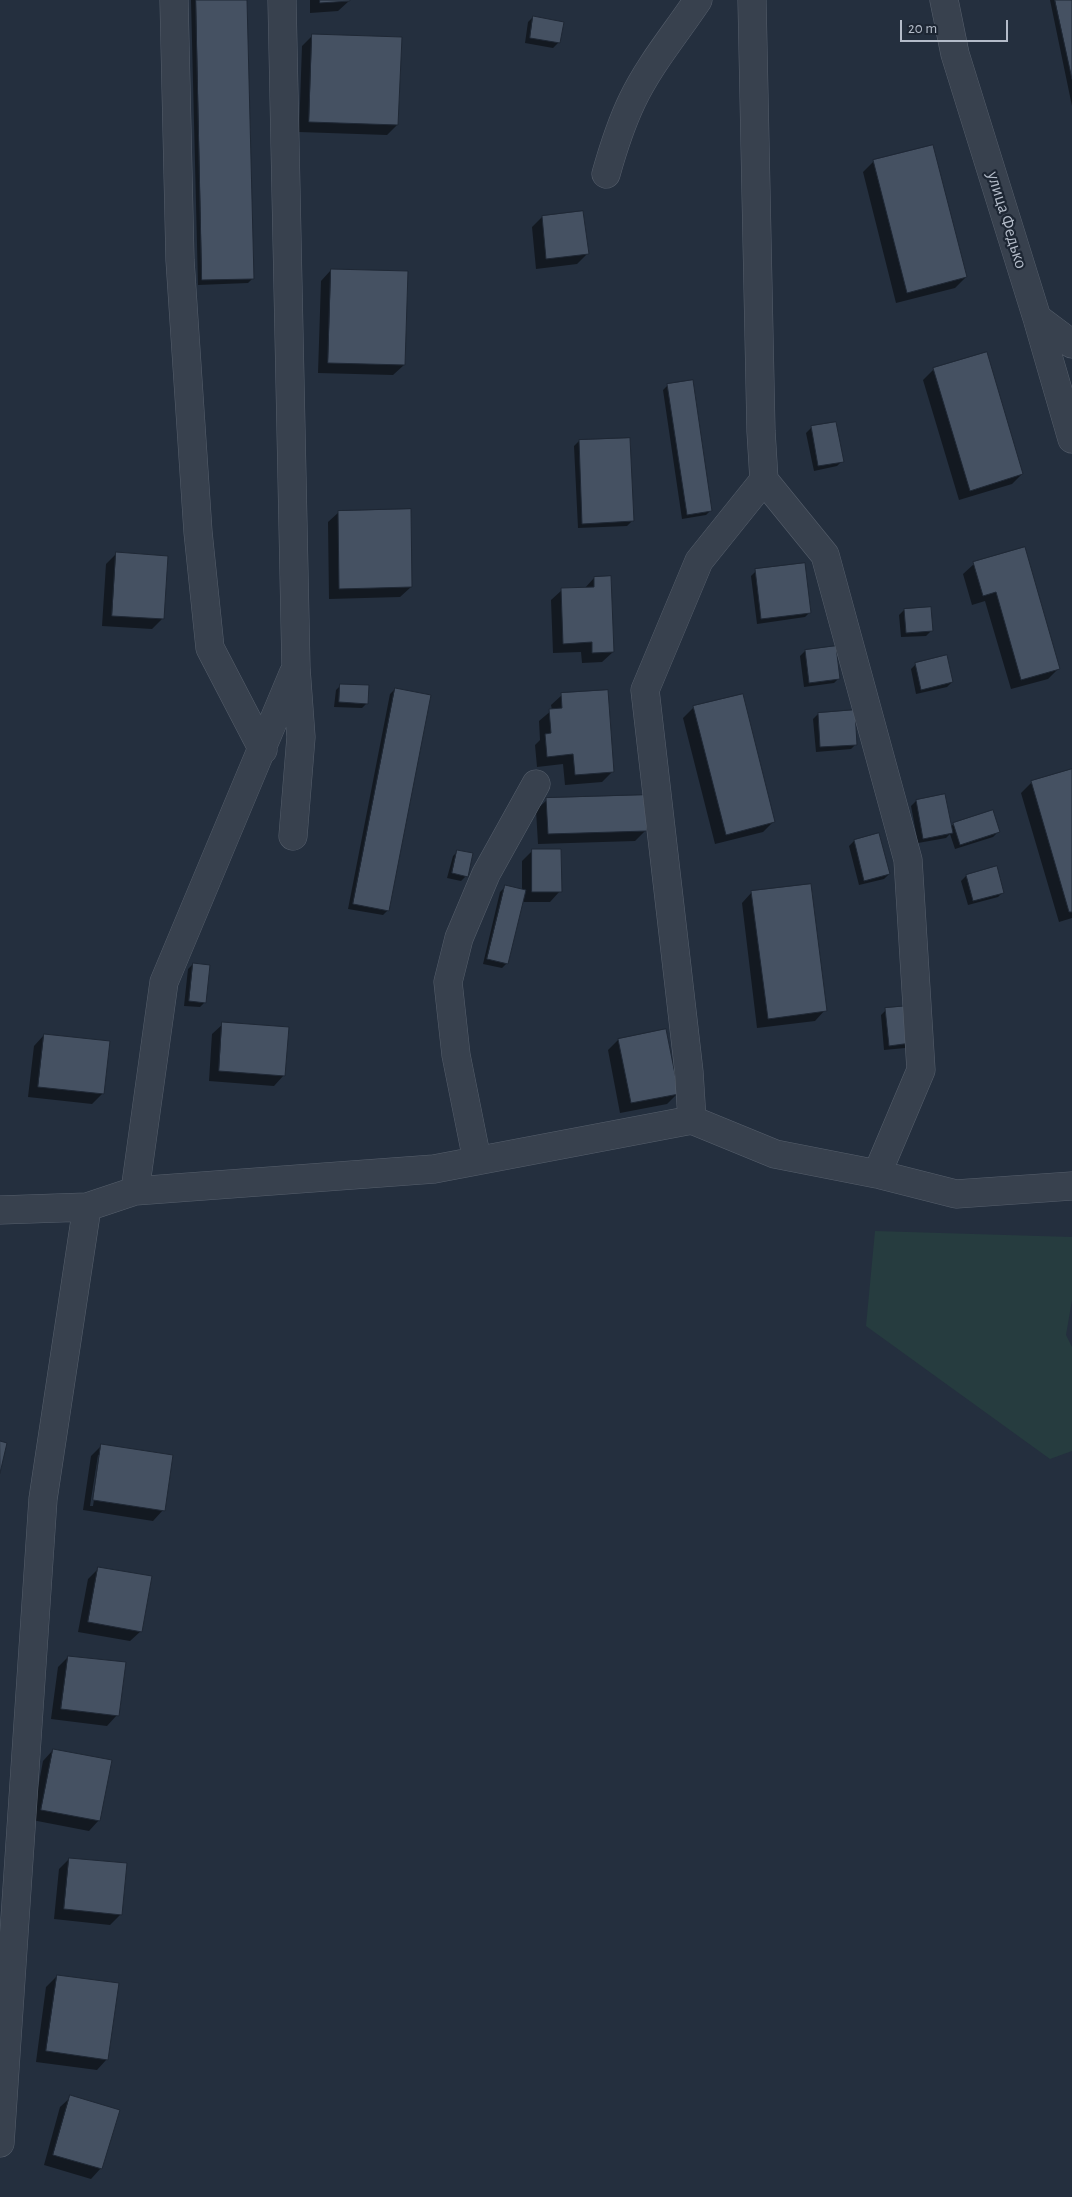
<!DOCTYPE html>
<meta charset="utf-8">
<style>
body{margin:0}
#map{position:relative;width:1072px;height:2197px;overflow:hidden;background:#242f3e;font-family:"Alegreya Sans",sans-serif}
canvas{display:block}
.scale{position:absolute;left:900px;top:20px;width:108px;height:22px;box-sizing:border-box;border:2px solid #b4bcc9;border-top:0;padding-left:6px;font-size:15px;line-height:18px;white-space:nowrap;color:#b4bcc9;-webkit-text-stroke:4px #1d2633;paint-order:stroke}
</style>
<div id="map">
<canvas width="1072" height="2197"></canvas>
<div class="scale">20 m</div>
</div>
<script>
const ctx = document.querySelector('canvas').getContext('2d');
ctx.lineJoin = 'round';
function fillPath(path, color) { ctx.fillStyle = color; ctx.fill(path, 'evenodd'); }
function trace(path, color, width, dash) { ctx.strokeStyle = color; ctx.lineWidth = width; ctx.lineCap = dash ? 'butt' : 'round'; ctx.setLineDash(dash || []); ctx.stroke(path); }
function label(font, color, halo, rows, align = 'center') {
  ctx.font = font + ' "Alegreya Sans",sans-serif'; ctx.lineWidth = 4.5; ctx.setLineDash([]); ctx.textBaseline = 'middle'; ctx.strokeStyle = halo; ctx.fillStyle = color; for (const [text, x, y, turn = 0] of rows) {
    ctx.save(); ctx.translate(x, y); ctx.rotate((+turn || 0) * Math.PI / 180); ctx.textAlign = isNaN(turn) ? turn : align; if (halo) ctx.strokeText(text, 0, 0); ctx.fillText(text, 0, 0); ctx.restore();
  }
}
fillPath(new Path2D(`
 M875,1231L1072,1237V1300L1066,1335L1072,1347V1451L1050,1459L866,1326Z`), '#263c3f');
fillPath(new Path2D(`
 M191,0H246L253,278L248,283L198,285Z
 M310,0H349V1L338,11L310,13Z
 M1050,0H1072V106Z
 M533,17L562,23L558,43L553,48L525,43L528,22Z
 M313,35L397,125L387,135L299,132L302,46Z
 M874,161L966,277L955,288L896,303L863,172Z
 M542,217L588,253L577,264L536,269L532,227Z
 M331,270L404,365L393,375L318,373L321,281Z
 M934,369L1022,474L1012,484L959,500L923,380Z
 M668,385L711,510L706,515L682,519L663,390Z
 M811,428L842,461L837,466L814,471L806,433Z
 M579,441L632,521L627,526L578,528L574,446Z
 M339,512L411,587L400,597L329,599L328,522Z
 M116,554L162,619L152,629L102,626L106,564Z
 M974,564L1059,668L1048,679L1011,689L985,601L972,605L963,574Z
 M756,571L810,612L805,617L757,624L751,576Z
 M594,578L613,652L602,662L582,663L581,652L553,653L551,600L562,590L584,589Z
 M904,610L931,631L926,636L901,637L899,615Z
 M805,651L839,678L834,683L804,687L800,656Z
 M916,664L952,682L947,687L916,694L911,669Z
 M341,685L367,703L362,708L334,707L336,690Z
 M395,689L388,910L383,915L348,909L390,694Z
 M562,695L613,771L602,782L565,785L563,764L537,767L535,745L540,740L539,721L552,710L551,705Z
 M694,707L774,821L763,832L715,844L683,718Z
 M818,714L856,744L851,749L816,752L813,719Z
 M1072,770V918L1059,922L1021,793L1032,782Z
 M547,800L646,830L635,841L538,844L536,810Z
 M916,801L950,827L954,824L998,832L993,837L955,849L950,834L946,838L918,843L911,806Z
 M854,841L889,874L884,879L859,885L849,846Z
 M458,851L466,876L461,881L447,878L453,856Z
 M532,851L560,891L550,902H522L507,963L502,968L483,964L500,892L505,887L522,890V861Z
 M966,876L1003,892L998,897L968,905L961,881Z
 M752,892L825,1010L815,1021L757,1028L742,903Z
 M193,964L205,1002L200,1007L184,1006L188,969Z
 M886,1010L910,1043L905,1048L884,1050L881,1015Z
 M223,1024L284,1075L274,1086L209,1081L212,1034Z
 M44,1035L103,1093L92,1104L28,1097L34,1046Z
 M618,1040L678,1093L667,1104L620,1113L608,1050Z
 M102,1445L163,1510L153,1521L83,1510L91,1456ZM98,1455H101L93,1506H90Z
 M99,1568L141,1631L130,1641L78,1632L88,1579Z
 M68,1657L117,1715L107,1726L51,1719L58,1667Z
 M53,1750L99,1820L89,1831L32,1820L43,1761Z
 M69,1859L121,1914L110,1925L54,1919L59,1869Z
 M57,1976L107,2059L97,2070L36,2062L46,1987Z
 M71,2097L101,2168L91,2179L44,2165L60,2107Z`), '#0007');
const building = new Path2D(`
 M196,0H247L254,279L202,280Z
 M320,0H350V1L320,3Z
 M1055,0H1072V79Z
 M533,16L564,22L560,43L530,38Z
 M312,34L402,37L398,125L309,122Z
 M933,145L967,277L907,293L873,160Z
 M583,211L589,254L546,259L542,216Z
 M331,269L408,271L405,365L328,363Z
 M987,352L1023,474L970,491L933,368Z
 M693,380L712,511L687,515L667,384Z
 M836,422L844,462L818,466L811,426Z
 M630,438L634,521L582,524L579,440Z
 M411,509L412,587L339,589L338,511Z
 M1025,547L1060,669L1021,680L996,592L983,596L973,562Z
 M116,552L168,556L164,619L112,616Z
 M805,563L811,613L761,619L755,569Z
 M611,576L614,652L592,653V642L563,644L561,588L594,587V577Z
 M931,607L933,631L906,633L904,609Z
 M836,646L840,679L809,683L805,650Z
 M947,655L953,682L921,690L915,663Z
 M340,684L369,685L368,704L339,702Z
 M395,688L431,695L389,911L353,904Z
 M608,690L614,772L575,775L573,754L547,757L545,734L551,733L549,709L562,708L561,693Z
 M743,694L775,822L726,835L693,706Z
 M855,710L857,745L820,747L818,713Z
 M1072,769V912H1069L1031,781Z
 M945,794L953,833L923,839L916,800Z
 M646,795L647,831L548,834L546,798Z
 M993,810L1000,832L960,845L953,823Z
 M879,833L890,874L864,881L854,840Z
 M532,849H561L562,892H532Z
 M457,850L473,853L468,877L452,873Z
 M997,866L1004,893L973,901L966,875Z
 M811,884L827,1011L768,1019L751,891Z
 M505,885L526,890L508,964L487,959Z
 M193,963L210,965L206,1003L189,1001Z
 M908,1006L911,1043L889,1046L885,1008Z
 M222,1022L289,1027L285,1076L219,1071Z
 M666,1029L679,1094L631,1103L618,1039Z
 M44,1034L110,1041L104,1094L38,1087Z
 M0,1441L7,1443L0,1473Z
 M101,1444L173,1455L165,1511L93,1500Z
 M98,1567L152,1576L142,1632L88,1622Z
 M68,1656L126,1662L119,1716L61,1709Z
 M53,1749L112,1760L100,1821L41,1810Z
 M69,1858L127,1863L122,1915L64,1909Z
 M57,1975L119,1983L108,2060L46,2051Z
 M70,2095L120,2110L102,2169L53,2155Z`);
fillPath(building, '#455162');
trace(building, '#1f2835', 1);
const minor = new Path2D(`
 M174,0L180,260L198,532L210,648L263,750
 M282,0L296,668L301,737L293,836
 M752,0L761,431L764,480L825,555L908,860L921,1070L877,1174
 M944,0L955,54L1037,318L1072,439
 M606,174C613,149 621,124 632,101C649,65 676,33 698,0
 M1037,318L1072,344
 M692,1120L689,1072L645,690L699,561L764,480
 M477,1160L456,1055L448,982L459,938L486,874L536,784
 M135,1191L164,982L293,674
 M0,1210L87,1207L135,1191L434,1169L692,1120L775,1154L877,1174L956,1194L1072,1186
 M0,2143L43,1499L87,1207`);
trace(minor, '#565f6c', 29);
trace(minor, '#38414e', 28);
label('18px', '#b4bcc9', '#1d2633', [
 ["улица Федько",1007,220,73]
]);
</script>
